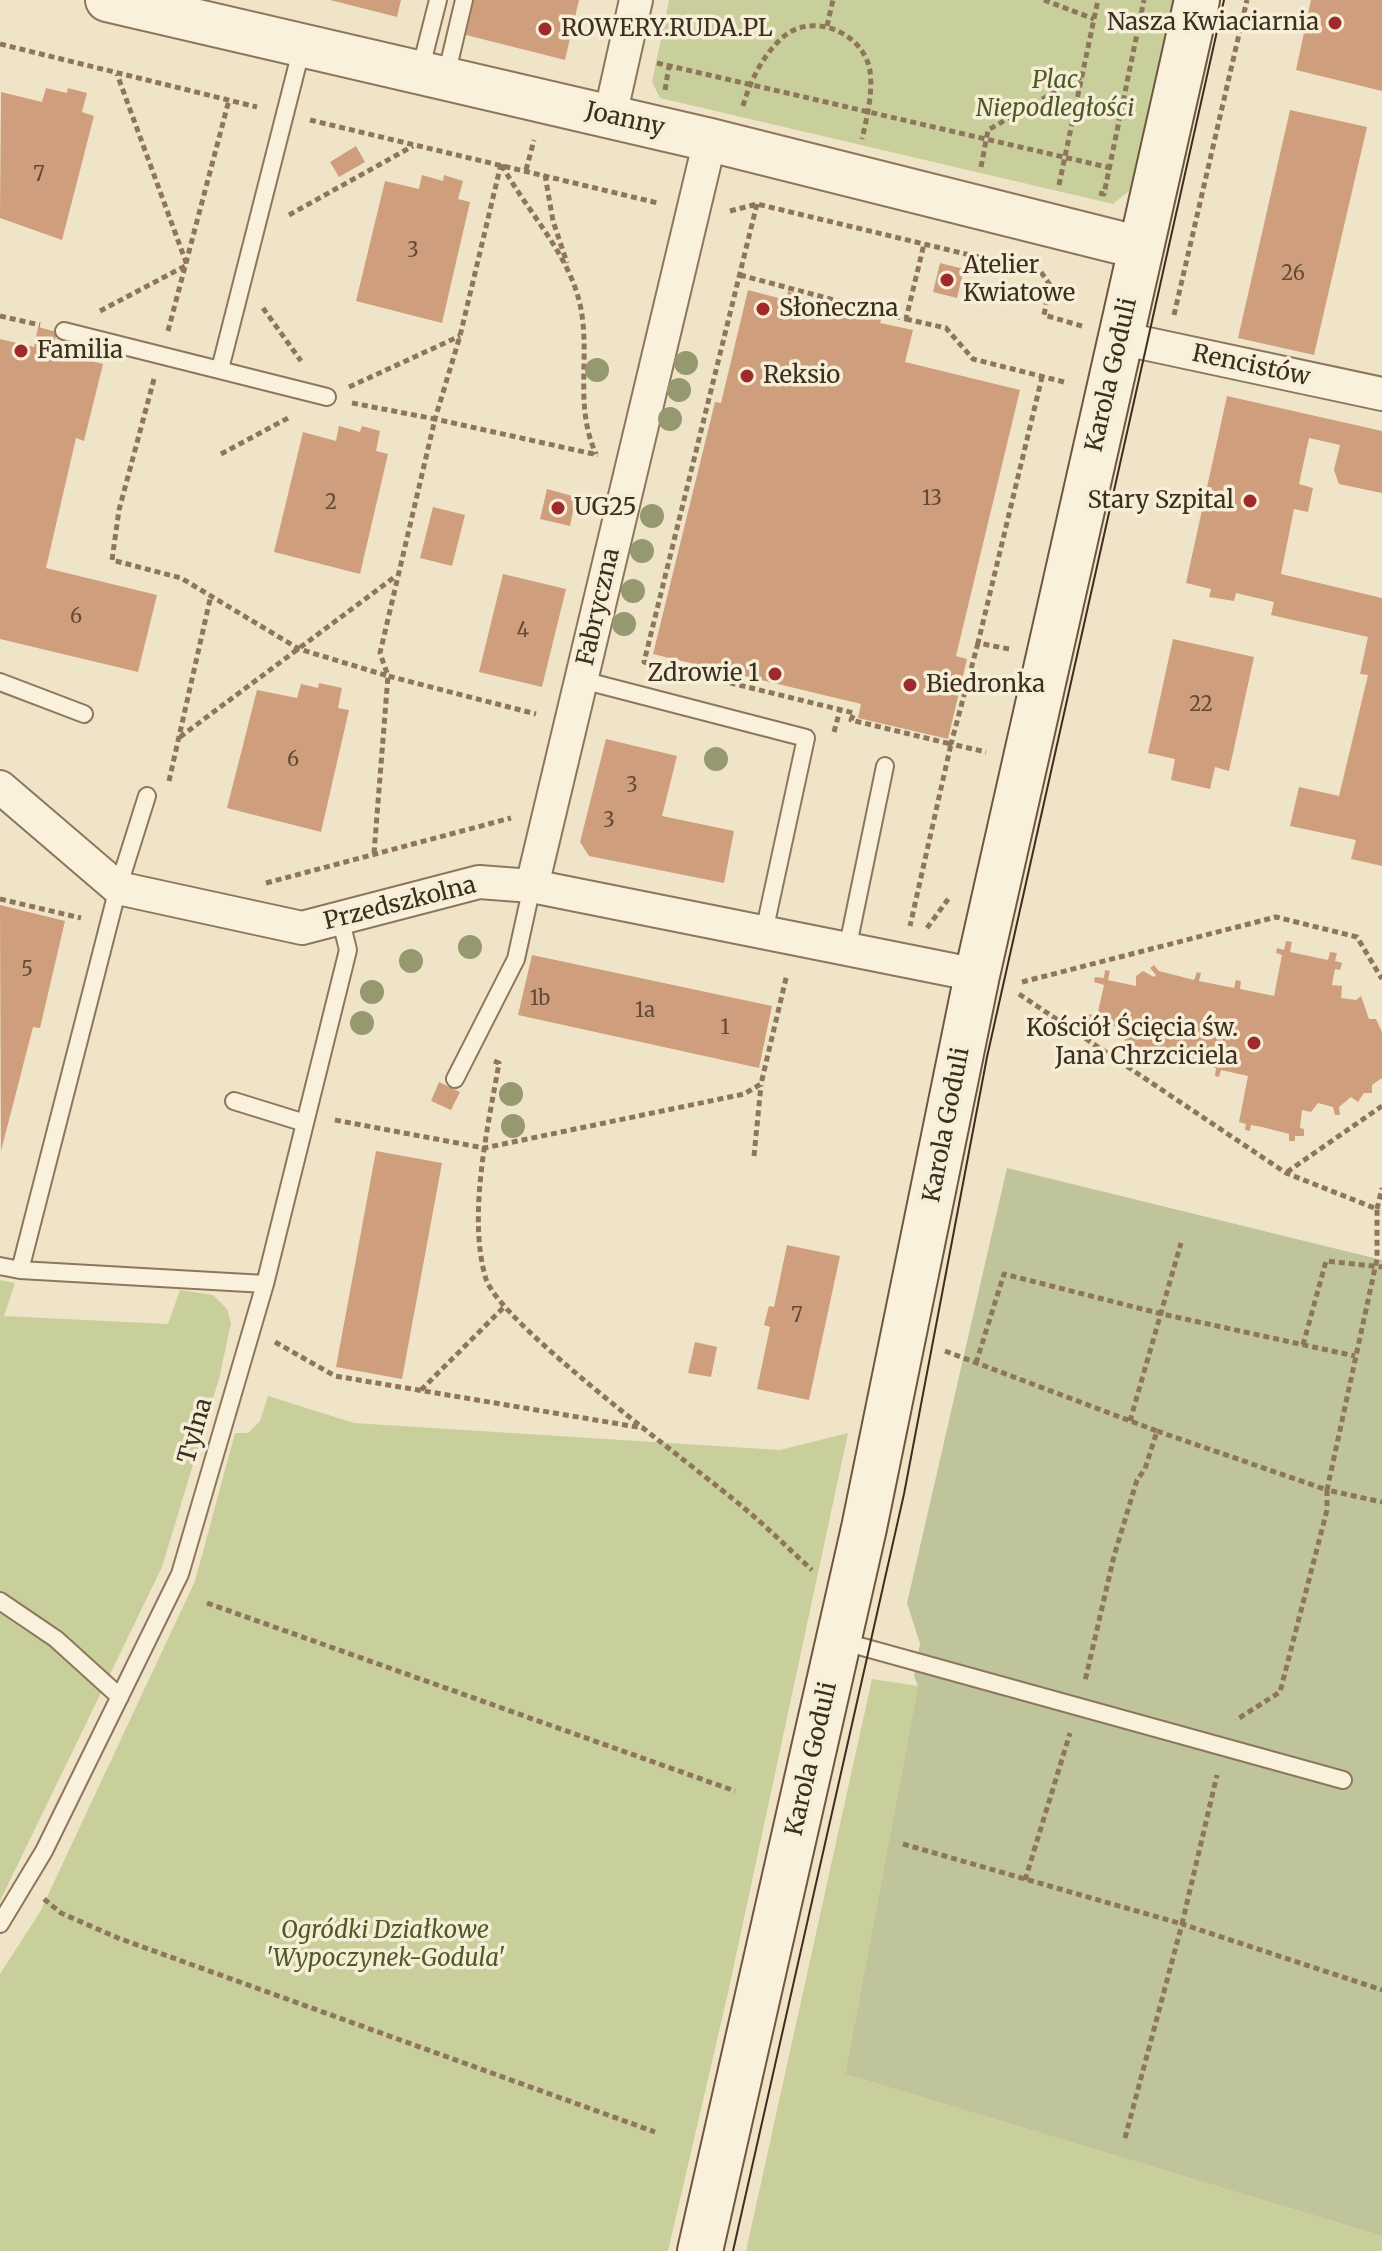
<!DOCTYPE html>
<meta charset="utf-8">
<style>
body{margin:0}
canvas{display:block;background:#f0e4c8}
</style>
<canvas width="1382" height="2251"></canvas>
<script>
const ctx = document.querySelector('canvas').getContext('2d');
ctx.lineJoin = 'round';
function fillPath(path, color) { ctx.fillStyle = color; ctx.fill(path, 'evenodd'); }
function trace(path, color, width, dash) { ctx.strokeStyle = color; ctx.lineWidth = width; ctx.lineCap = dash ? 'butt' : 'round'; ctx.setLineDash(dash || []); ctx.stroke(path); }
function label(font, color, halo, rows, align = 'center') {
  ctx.font = font + ' Merriweather,serif'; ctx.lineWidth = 7; ctx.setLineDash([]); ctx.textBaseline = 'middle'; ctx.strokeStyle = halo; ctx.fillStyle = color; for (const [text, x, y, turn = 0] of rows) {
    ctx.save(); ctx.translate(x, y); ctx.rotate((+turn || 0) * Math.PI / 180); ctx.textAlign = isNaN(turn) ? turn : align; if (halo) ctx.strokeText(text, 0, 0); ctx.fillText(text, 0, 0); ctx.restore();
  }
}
fillPath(new Path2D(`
 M669,0H1174L1134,181L1129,191L1113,204L660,98L652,82Z
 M0,1280L15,1283L4,1316L168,1324L180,1290L213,1295L227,1309L231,1323L219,1379L162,1567L0,1901Z
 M268,1396L354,1423L780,1450L848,1433L728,1993L668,2251H0V1974L40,1912L195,1581L235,1433H248L260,1421Z
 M872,1679L918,1686L845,2074L1382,2236V2251H746Z`), '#c9cf9b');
fillPath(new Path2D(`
 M1007,1168L1382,1260V2236L845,2074L918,1686L914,1676L920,1644L907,1603Z`), '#bfc49a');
fillPath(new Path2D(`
 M330,0H401L397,17Z
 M474,0H579L565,60L466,35Z
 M1311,0H1382V91L1296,70Z
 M46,88L67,93L68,88L87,93L82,112L94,116L62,240L0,218L1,92L42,102Z
 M1290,110L1367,127L1314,355L1238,338Z
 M356,146L365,162L339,177L330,162Z
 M422,175L443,181L444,175L463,181L458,199L470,202L442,323L356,301L385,181L419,189Z
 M940,263L964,269L957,298L933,292Z
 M748,290L786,300L788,291L800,294L798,303L838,312L840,303L851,306L849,315L869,320L871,311L883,314L880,323L913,330L905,362L1020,390L956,656L967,659L948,739L858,718L861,704L653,654L715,402L721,403Z
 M38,327L57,332L52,351L103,364L84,441L76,438L46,568L157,595L138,672L0,639V339L34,347Z
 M1227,396L1382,431V493L1339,484L1334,470L1340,445L1309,438L1299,484L1313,488L1308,512L1294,509L1281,574L1382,598V866L1351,859L1356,840L1290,826L1299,787L1339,796L1368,675L1360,674L1368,637L1271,615L1274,602L1236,593L1234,601L1209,597L1211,589L1186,583Z
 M339,426L360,432L362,426L380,431L376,451L388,454L360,574L274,552L303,432L336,441Z
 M547,489L576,497L570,526L540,519Z
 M433,507L465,515L452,566L420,558Z
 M503,574L566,589L542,687L479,672Z
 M1173,639L1254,657L1229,771L1215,767L1210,789L1171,780L1175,759L1148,753Z
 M319,683L342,688L338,708L349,710L321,832L227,808L257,690L297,698L301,684L318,688Z
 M606,739L677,756L662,816L734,831L724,883L589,856L580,842Z
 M0,905L65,921L40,1028L33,1027L1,1151Z
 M1286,941L1292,942L1290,952L1328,960L1330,952L1337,953L1335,961L1342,963L1340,970L1335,969L1332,985L1342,986L1341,998L1356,1000L1361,996L1369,1019H1376L1382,1032V1078L1372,1085V1093H1364L1358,1102L1351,1097L1339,1107L1340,1115H1335L1333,1107L1318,1103L1311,1112L1302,1110L1300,1128L1304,1129V1136H1295V1141H1289V1134L1262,1127L1251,1125L1250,1131L1245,1130L1246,1124L1239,1122L1248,1076L1221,1070L1219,1077L1215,1076L1216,1068L1183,1061L1181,1068L1177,1067L1178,1060L1142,1052L1135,1055L1133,1052L1140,1047L1126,1044L1123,1036L1127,1028L1100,1024L1098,1032L1093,1030L1094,1021L1087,1019L1088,1014L1097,1016L1104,985L1094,982L1095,977L1104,978L1105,970L1110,971L1108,980L1136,986V976L1143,971L1154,977L1156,975L1150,968L1154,965L1159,971L1194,980L1197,972L1201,973L1199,981L1234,988L1236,980L1241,981L1240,989L1274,996L1282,955L1276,953L1277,948L1284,950Z
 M532,955L772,1006L759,1068L518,1015Z
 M439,1082L460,1092L451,1110L431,1101Z
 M376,1151L442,1163L402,1379L336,1367Z
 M787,1245L840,1256L809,1400L757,1389L770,1327L764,1325L769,1306L774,1307Z
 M695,1342L717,1347L711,1377L688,1373Z`), '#cf9f7d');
const service = new Path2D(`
 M420,71L438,0
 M446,76L464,0
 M64,331L327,397
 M220,369L302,47
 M582,680L806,738L764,932
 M0,682L84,714
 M847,950L885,766
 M455,1079L516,959L532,886
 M234,1101L305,1123
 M0,1266L20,1270L118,888L147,796
 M20,1270L265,1284
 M0,1601L56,1639L120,1697
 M841,1641L1343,1780
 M0,1924L44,1851L180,1574L265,1284L348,950L341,921`);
const minor = new Path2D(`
 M610,116L636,0
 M1120,338L1382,394
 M0,787L118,888L302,928L479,882L532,886L977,975
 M532,886L710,140`);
const tertiary = new Path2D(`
 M107,0L710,140L1141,248`);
const secondary = new Path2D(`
 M700,2251L864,1528L977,975L1197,0`);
trace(service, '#8d765c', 20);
trace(minor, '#8d765c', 36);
trace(tertiary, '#8d765c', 46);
trace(secondary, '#6f573f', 48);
trace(new Path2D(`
 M1044,0L1094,19
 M827,26L833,0
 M0,44L257,107
 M657,63L1111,168
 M665,90L669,66
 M743,106C750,81 763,55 783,37C813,11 864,33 870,71C873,93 867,117 862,139
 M310,120L658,203
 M501,164L460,336L435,419L598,455
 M502,165C528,214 574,258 582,315C589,363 575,408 596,454
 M981,167L988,130L1081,77
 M526,170L534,140
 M545,175L553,221L567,263
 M1059,185L1098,0
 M1099,193L1104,194L1144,0
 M757,204L644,662L854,713L851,720L951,744L910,926
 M730,211L757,204L1041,272L1050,285L1044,315L1082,326
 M289,215L413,146
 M740,275L906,319L924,244
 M263,308L301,361
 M100,311L187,265L117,74
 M1174,315L1247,0
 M0,316L40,325
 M906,319L946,328L973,359L1068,383
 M168,331L229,100
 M154,379L119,510L112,560L181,578L299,649L388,676L374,853
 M349,387L460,336
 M352,403L435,419L380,653L388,676L536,714
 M221,454L290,417
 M978,643L951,744L986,752
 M1009,649L978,643L1042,377
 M834,732L840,710
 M180,737L396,576
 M169,781L211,595
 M266,883L511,818
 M0,899L81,918
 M927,928L949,898
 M1022,982L1276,917L1357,937L1382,979
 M1019,994L1286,1173L1377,1209V1259L1327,1490L1382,1502
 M494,1061L499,1063C488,1127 467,1216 486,1279C501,1325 697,1468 744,1508C768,1528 789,1549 812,1570
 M335,1120L484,1148L744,1094L761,1084L787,974
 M754,1156L761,1085
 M1287,1172L1382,1106
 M1377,1209L1382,1188
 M275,1342L335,1376L643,1428
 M1303,1345L1326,1261L1382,1267
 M945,1351L1157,1431L1145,1469L1137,1480L1114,1556L1085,1681
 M976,1363L1004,1274L1162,1314L1355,1356
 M421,1390L503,1308
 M1130,1421L1181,1243
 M1157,1431L1327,1490V1510L1280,1692L1236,1720
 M207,1603L735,1791
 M903,1844L1182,1924L1217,1775
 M1025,1880L1070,1733
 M44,1899L61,1913L118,1938L655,2132
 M1125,2138L1182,1924L1382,1990`), '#8d765c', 5, [6, 4]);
trace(service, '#faf1dc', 16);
trace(minor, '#faf1dc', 32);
trace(tertiary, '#faf1dc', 42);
trace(secondary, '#faf1dc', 44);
trace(new Path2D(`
 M733,2251L904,1494L987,1057L1224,0`), '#3d2e20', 2);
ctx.fillStyle = '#96986f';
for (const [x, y] of [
 [686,363],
 [597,370],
 [679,390],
 [670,419],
 [652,516],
 [642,551],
 [633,591],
 [624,624],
 [716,759],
 [470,947],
 [411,961],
 [372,992],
 [362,1023],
 [511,1094],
 [513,1126]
]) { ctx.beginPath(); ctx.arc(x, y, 12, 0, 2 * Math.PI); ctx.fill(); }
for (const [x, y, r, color] of [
 [1335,23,8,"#9e2a2b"],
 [545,29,8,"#9e2a2b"],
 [947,280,8,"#9e2a2b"],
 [763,309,8,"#9e2a2b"],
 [21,351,8,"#9e2a2b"],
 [747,376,8,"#9e2a2b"],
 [1250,501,8,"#9e2a2b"],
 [558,508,8,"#9e2a2b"],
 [775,674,8,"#9e2a2b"],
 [910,685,8,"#9e2a2b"],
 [1254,1043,8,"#9e2a2b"]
]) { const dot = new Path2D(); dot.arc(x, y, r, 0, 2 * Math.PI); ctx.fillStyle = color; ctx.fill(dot); trace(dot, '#f7eed8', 3); }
label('20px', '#624a37', null, [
 ["7",39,175],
 ["3",413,251],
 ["26",1293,274],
 ["13",932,499],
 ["2",331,503],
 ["6",76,617],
 ["4",523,631],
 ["22",1201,705],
 ["6",293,760],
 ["3",632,786],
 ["3",609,821],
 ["5",27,970],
 ["1b",540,999],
 ["1a",645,1011],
 ["1",725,1028],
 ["7",797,1316]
]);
label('24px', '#3d2e20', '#f7eed8', [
 ["Nasza Kwiaciarnia",1319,23,"right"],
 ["ROWERY.RUDA.PL",561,29],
 ["Atelier",963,266],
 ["Kwiatowe",963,294],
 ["Słoneczna",779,309],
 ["Familia",37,351],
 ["Reksio",763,376],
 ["Stary Szpital",1234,501,"right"],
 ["UG25",574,508],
 ["Zdrowie 1",759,674,"right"],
 ["Biedronka",926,685],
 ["Kościół Ścięcia św.",1238,1029,"right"],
 ["Jana Chrzciciela",1238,1057,"right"]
], 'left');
label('italic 24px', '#4d5a26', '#f7eed8', [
 ["Plac",1055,81],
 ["Niepodległości",1055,109],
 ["Ogródki Działkowe",385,1931],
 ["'Wypoczynek-Godula'",385,1959]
]);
label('24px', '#3d2e20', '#f7eed8', [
 ["Joanny",625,120,13],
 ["Rencistów",1251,366,12],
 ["Karola Goduli",1112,375,-77],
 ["Fabryczna",599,607,-77],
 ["Przedszkolna",400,904,-14],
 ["Karola Goduli",947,1125,-79],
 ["Tylna",196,1431,-74],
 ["Karola Goduli",812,1759,-77]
]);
</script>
